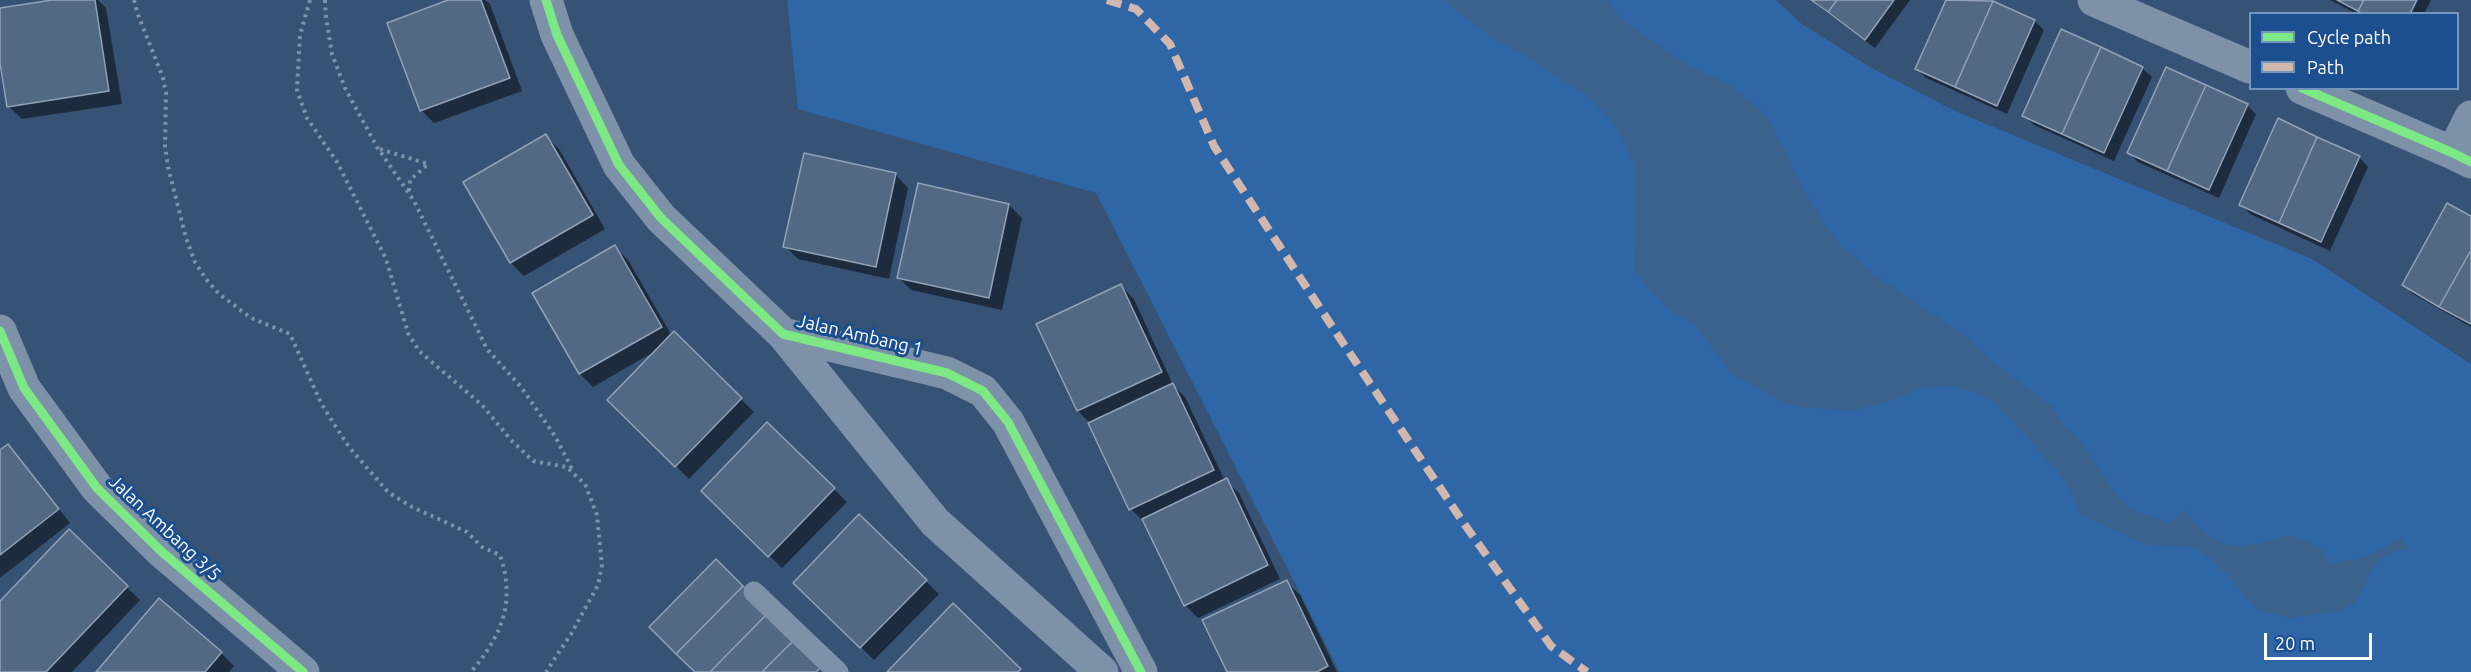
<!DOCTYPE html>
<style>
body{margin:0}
#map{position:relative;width:2471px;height:672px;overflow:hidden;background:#365274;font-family:Ubuntu,sans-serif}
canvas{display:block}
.legend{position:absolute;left:2249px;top:12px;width:210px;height:78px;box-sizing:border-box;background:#1b4f8f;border:2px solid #7695bc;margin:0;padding:8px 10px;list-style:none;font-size:18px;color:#fff}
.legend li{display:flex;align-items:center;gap:12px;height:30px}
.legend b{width:30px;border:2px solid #7695bc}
.scale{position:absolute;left:2264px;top:633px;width:108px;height:27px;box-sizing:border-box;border:3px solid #fff;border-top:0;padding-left:8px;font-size:18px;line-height:21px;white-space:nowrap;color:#fff;-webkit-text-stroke:4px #1b4f8f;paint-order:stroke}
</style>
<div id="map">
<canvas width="2471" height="672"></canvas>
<ul class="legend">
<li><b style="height:8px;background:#7ce984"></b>Cycle path</li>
<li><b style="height:8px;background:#d1b7ad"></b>Path</li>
</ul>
<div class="scale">20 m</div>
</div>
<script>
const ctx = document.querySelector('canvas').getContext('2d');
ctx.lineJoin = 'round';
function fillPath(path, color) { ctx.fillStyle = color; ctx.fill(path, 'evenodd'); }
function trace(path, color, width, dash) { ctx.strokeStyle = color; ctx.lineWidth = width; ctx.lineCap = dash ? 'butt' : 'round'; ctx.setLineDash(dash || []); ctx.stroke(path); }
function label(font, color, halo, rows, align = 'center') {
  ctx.font = font + ' Ubuntu,sans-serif'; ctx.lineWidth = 6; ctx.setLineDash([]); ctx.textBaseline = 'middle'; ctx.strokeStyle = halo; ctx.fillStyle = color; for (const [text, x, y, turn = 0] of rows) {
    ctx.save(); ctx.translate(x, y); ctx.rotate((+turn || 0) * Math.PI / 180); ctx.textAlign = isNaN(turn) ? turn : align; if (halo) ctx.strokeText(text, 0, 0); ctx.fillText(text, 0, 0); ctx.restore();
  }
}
fillPath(new Path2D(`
 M787,0H1776L1802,24L1870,67L1955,111L2312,259L2471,364V672H1340L1096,193L798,109Z`), '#2f66a5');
fillPath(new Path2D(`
 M1446,0H1607L1622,20L1692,68L1725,82L1755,105L1770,121L1804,190L1826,226L1843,248L1876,276L1965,336L1996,365L2049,404L2065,426L2079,439L2117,495L2130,509L2171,524L2184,510C2194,523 2212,541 2228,545C2242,548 2277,540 2289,535L2320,547L2331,564C2342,560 2353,560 2364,557C2378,553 2390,544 2402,536L2408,550L2396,551L2379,559L2355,603L2340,611L2289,618L2256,609L2233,581L2211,559L2195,547L2147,545L2082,515L2064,479L2012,420L1992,401L1973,392L1952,386L1921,388L1882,404L1849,411L1801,407L1781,402L1730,372L1695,325L1672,311L1643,283L1635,271L1636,167L1614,123L1588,96L1519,52L1488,35L1456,11Z`), '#3b618d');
fillPath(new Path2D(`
 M61,0H98L106,8L122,104L22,119L8,106L0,53V10Z
 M452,0H485L490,4L522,91L434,123L421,110Z
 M1810,0H1910L1875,48Z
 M1947,0H1988L2035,21L2044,30L2007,114L1926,78L1917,69Z
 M2330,0H2431L2424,14H2357Z
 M2142,68L2152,77L2114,161L2034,125L2024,115Z
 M2247,105L2256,114L2219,198L2138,162L2129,153Z
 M546,136L559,149L605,229L524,276L511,263L465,182Z
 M2359,157L2368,167L2330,251L2250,214L2241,204Z
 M895,174L908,188L889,279L798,259L785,246Z
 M1009,205L1022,218L1002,310L911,290L898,277Z
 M2471,218V327L2413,294L2403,285Z
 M615,247L628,260L672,336L674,334L754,412L689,479L609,400L657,350L593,387L580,374L534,293Z
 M1121,286L1134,299L1173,385L1185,397L1225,481L1239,493L1280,579L1198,618L1185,605L1144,522L1131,509L1089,422L1078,411Z
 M768,424L847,502L782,568L703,491Z
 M7,446L20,459L70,523L0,578V452Z
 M859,516L939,594L874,660L795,583Z
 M69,531L140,600L72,672H0V603Z
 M1286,582L1300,595L1337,672H1228Z
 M221,653L234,666L229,672H98Z`), '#0007');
const building = new Path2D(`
 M52,0H95L109,91L7,107L0,63V8Z
 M448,0H481L510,78L420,111L387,23Z
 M1811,0H1837L1828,12Z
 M1837,0H1894L1865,40L1828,12Z
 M1946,0L1993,1L1955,87L1915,69Z
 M2337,0H2364L2358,11Z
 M2364,0H2417L2410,14H2363L2358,11Z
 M1993,1L2035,20L1997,106L1955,87Z
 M2061,29L2101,47L2062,134L2022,116Z
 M2101,47L2143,67L2104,153L2062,134Z
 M2166,67L2206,85L2167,171L2127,153Z
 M2206,85L2248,104L2209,190L2167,171Z
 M2278,118L2317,137L2279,223L2239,205Z
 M546,134L593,215L510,263L463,182Z
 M2317,137L2360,156L2321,242L2279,223Z
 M804,153L896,173L876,267L783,247Z
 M918,183L1009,204L989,298L897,278Z
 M2447,203L2471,216V250L2439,307L2402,285Z
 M615,245L662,327L579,374L532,293Z
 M2471,250V324L2439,307Z
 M1121,284L1162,372L1077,411L1036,324Z
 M674,331L742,398L675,467L607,400Z
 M1173,383L1214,470L1129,510L1088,423Z
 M767,422L835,488L768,557L701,491Z
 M8,444L59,509L0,555V450Z
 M1227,478L1268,565L1184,606L1142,519Z
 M859,514L927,580L860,648L793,583Z
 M69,529L128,586L46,672H0V601Z
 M716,559L743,586L676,654L649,627Z
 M1287,580L1328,666L1317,672H1227L1202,620Z
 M743,586L770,611L710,672H695L676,654Z
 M159,598L222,652L205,672H96Z
 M953,603L1021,669L1018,672H887Z
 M770,611L796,638L762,672H710Z
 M796,638L823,665L816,672H762Z`);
fillPath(building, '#526984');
trace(building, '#92a2b6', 1.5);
trace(new Path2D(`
 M134,0L137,12L163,78L166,93L165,146L168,167L186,238L195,262L206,279L219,294L251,318L290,334L321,403L334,424L349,447L388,492L412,507L467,532L482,547L500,555C516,602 502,635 471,672
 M310,0L300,35L297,90L307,118L337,162L386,259L408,333L419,351L482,405L511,440L533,461L567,467L575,475L585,484L597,515L602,565L598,585L571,634L546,672
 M325,0L326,18L332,54L345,88L377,147L414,201L487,349L521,387L555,436L573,471
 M380,149L428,164
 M409,191L410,180L428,164`), '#7d92a8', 4, [3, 4.5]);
trace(new Path2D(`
 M754,592L838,672`), '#7d92a8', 21);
trace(new Path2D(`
 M546,0L557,35L619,165L661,218L783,334L947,373L983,391L1008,422L1141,672
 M2094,0L2250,67
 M2302,88L2453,153L2471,162
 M2453,153L2471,117
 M0,331L24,388L97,488L162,552L303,672
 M783,334L935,522L1102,672`), '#7d92a8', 33);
trace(new Path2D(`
 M1107,0L1136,9L1170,44L1214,146L1337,334L1465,525L1551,646L1587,672`), '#d1b7ad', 8, [15, 8]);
trace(new Path2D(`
 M546,0L557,35L619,165L661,218L783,334L947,373L983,391L1008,422L1141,672
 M2302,88L2453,153L2471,162
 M0,331L24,388L97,488L162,552L303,672`), '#7ce984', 9);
label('18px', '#fff', '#1b4f8f', [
 ["Jalan Ambang 1",860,335,13],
 ["Jalan Ambang 3/5",165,528,43]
]);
</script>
